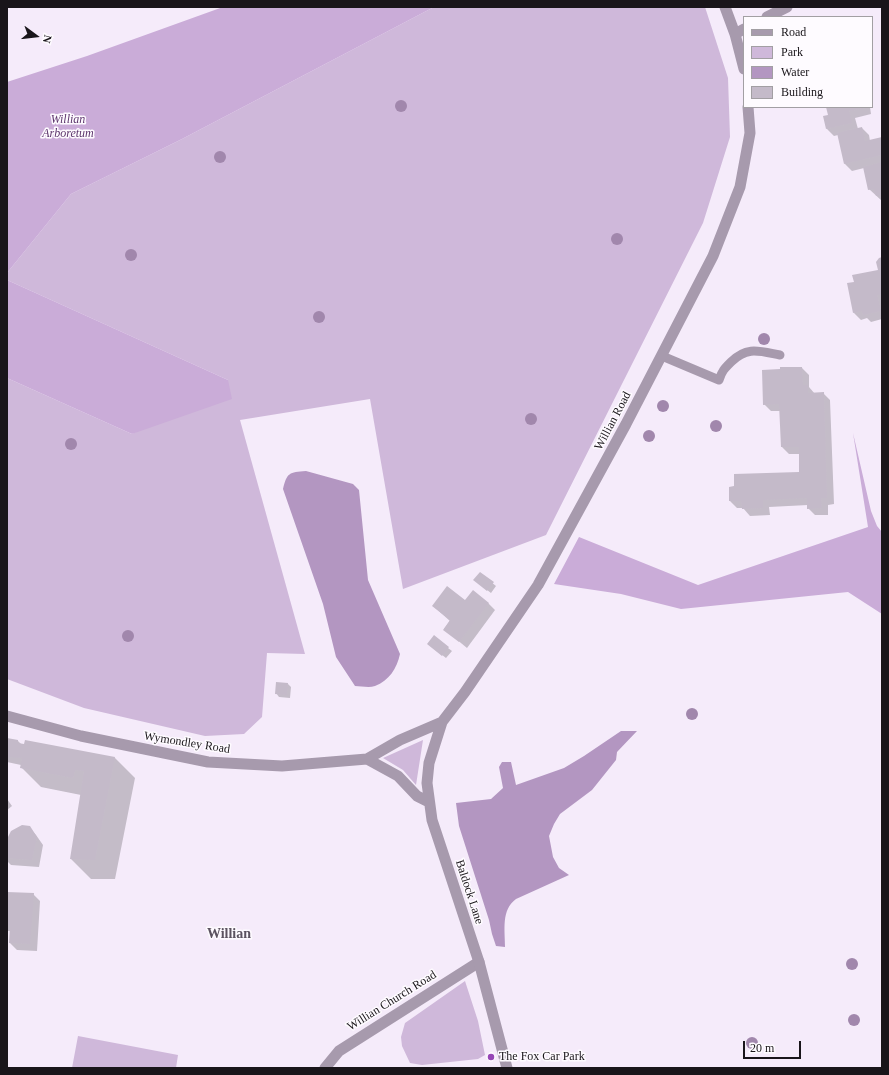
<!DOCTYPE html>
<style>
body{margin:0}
#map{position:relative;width:889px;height:1075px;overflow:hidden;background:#f5ebfa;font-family:"Times New Roman",serif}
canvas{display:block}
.frame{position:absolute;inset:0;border:8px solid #19151a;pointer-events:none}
.legend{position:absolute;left:743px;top:16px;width:130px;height:92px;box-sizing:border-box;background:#fefbff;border:1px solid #a29fa3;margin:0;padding:5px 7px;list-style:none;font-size:12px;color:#19151a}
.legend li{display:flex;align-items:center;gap:8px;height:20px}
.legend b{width:20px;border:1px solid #a29fa3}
.north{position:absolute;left:16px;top:16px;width:40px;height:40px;-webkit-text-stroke:3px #fefbff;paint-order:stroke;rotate:105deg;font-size:11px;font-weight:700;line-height:16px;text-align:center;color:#19151a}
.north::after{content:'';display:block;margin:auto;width:14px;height:18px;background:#19151a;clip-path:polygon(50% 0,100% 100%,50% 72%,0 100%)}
.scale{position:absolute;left:743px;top:1041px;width:58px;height:18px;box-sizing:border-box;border:2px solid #19151a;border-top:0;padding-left:5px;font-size:12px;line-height:14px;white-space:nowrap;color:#19151a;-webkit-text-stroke:3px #fefbff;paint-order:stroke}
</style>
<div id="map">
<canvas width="889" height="1075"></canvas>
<div class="frame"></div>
<ul class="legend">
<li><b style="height:5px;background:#a79aad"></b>Road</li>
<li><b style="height:11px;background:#cfb8da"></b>Park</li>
<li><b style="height:11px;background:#b396c1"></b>Water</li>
<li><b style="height:11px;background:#c4bac9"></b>Building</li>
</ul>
<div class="north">N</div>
<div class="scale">20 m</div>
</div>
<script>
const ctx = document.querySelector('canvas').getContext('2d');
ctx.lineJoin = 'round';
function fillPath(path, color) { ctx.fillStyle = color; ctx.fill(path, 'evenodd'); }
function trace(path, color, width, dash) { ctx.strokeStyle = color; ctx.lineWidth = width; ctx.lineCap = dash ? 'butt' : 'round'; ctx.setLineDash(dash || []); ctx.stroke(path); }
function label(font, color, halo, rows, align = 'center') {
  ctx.font = font + ' "Times New Roman",serif'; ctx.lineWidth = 3; ctx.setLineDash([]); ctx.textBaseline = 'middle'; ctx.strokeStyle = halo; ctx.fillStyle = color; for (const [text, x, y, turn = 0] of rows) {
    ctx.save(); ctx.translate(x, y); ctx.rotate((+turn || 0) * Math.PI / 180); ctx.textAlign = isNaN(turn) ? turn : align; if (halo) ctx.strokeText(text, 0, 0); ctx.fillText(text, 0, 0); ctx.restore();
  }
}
fillPath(new Path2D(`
 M434,7H705L728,78L730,137L703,223L546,535L403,589L370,399L240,420L305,654L267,653L262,717L244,734L205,736L84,708L7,679V378L132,434L228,380L7,280V273L71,194L182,139Z
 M423,740L416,785L403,770L383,758Z
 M465,981L478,1021L485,1055L478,1059L422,1065L410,1063L402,1046L401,1037L405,1023Z
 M78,1036L178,1055L176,1068H72Z`), '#cfb8da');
fillPath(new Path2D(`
 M223,7H434L182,139L71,194L7,273V82L87,56Z
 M7,280L228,380L232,399L132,434L7,378Z
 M853,433L871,511L877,526L882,532V614L848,592L681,609L621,594L554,584L579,537L698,585L868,527Z`), '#caacd8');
fillPath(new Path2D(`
 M306,471L353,484L359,490L368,580L400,654C397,668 389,681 375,686C369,688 361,686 355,686L336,657L323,604L283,489C287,473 289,472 306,471Z
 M621,731H637L617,752L616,760L592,790L560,814L554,824L549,836L553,857L559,868L569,875L516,899C501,910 505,930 505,947L496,946L492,934L489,920L459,826L456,803L491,799L503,788L499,767L502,762H511L516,785L564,768L584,756Z`), '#b396c1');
fillPath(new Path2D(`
 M827,107H870L871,114L855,118L858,129L862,128L869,135L870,141L882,139V201L869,189L864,168L852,171L845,164L838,135L834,136L827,129L824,117L829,116Z
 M882,258V319L871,322L867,318L861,320L854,313L855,282L879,270Z
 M802,368L809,375V387L815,394L823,393L830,400L834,504L828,505V515H815L808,508V505L769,507L770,515L750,516L743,508H737L730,501L800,473V454H789L782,447L780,411H771L764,404Z
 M480,573L496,586L491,593L478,583Z
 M465,602L488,603L495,610L467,648L444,629L450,621L433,606Z
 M432,647L448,648L452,651L446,658Z
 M288,684L291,687L290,698L279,697L276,693Z
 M7,739L18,741L22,745L115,758L135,778L115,879H91L71,859L81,795L41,787L21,767V765L7,762Z
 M7,799L12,806L7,810Z
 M29,827L36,835L43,845L39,867L11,865L7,861V841Z
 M7,893L33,894L40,901L37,951L17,950L10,943L11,931H7Z`), '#0003');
fillPath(new Path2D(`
 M826,107H865V108L849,111L852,123L826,129L823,116L828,115Z
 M862,127L865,141L882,137V155L844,164L837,133Z
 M882,162V194L876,196L874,189L868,190L863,167Z
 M882,257V294L877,295L881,311L863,315L862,311L853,313L847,283L854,282L852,275L878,270L876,262L879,258Z
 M780,367H802L803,385H808V393L824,392L827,498H821L822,508L807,509V498L763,500V508L742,509L741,501H729V487L734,486V474L799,472V447H781L779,404L763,405L762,370L780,369Z
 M480,572L494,582L487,591L473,580Z
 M447,586L465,600L473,590L489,603L459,642L443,630L450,620L432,606Z
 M434,635L449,647L442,656L427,644Z
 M276,682L288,683L287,695L275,694Z
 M7,738L18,740V743L24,744L25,740L115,757L95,860L70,859L84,771L75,770L73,778L20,768L22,758L7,757Z
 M22,825L30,826L37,837L32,860L7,858V839L11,831Z
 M7,892L34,893L30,944L9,943L10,925H7Z`), '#c4bac9');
trace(new Path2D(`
 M662,356L719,380C722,371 724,369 731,362C747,346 759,351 780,355`), '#a79aad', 9);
trace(new Path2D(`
 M325,1068L339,1051L479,962`), '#a79aad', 11);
trace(new Path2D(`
 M725,7L735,34L744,69
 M767,17L787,7
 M735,34L744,29
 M7,716L81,736L208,762L282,766L367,759L400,740L442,722
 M367,759L398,776L417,796L429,802
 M507,1068L479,962L432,820L427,783L429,763L442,722L465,692L538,585L626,424L713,256L740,187L750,133L748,107`), '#a79aad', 11);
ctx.fillStyle = '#a187ac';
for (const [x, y] of [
 [401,106],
 [220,157],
 [617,239],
 [131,255],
 [319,317],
 [764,339],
 [663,406],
 [531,419],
 [716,426],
 [649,436],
 [71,444],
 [128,636],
 [692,714],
 [852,964],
 [854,1020],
 [752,1043]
]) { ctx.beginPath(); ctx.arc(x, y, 6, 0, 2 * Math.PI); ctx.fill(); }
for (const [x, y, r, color] of [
 [491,1057,4,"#9646b6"]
]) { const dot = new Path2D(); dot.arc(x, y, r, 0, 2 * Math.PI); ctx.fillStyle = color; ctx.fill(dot); trace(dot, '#fefbff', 1.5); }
label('italic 12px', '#5d366d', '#fefbff', [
 ["Willian",68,120],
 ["Arboretum",68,134]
]);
label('12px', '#19151a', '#fefbff', [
 ["Willian Road",613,421,-62],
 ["Wymondley Road",187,743,9],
 ["Baldock Lane",469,892,72],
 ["Willian Church Road",392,1001,-32]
]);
label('12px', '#19151a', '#fefbff', [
 ["The Fox Car Park",499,1057]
], 'left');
label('bold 14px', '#5c5360', '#fefbff', [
 ["Willian",229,934]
]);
</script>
